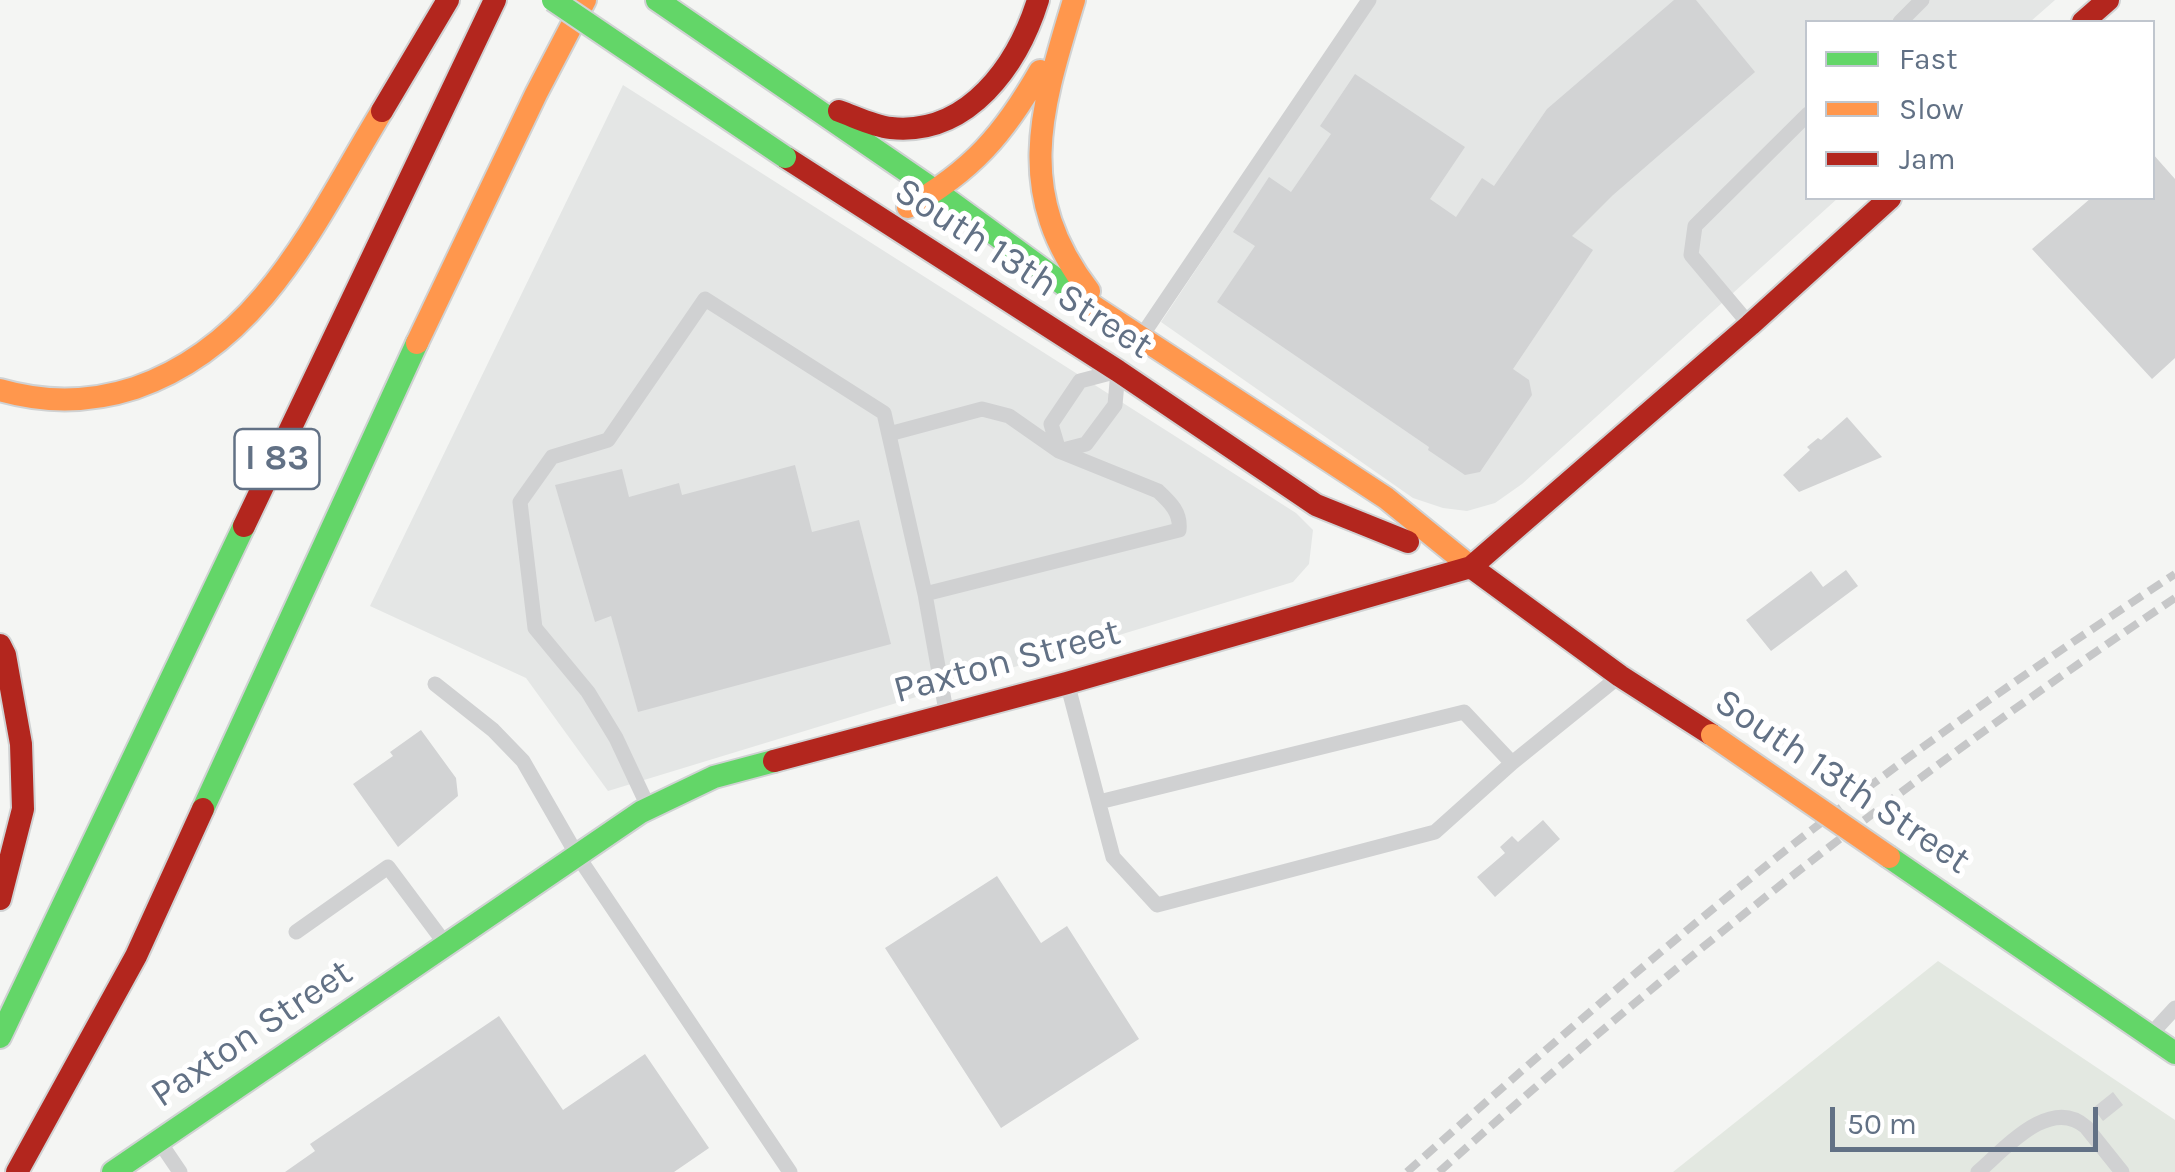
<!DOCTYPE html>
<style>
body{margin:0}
#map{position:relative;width:2175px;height:1172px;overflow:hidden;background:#f4f5f3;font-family:Karla,sans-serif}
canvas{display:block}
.legend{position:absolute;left:1805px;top:20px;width:350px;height:180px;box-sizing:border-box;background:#fff;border:2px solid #c0c6ce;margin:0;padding:12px 18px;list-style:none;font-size:30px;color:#627185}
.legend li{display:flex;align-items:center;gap:20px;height:50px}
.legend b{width:50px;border:2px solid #c0c6ce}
.scale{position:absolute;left:1830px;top:1107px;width:268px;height:45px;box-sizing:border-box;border:5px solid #627185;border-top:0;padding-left:12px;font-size:30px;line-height:35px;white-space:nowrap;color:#627185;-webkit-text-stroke:8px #fff;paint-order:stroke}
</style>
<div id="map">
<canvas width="2175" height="1172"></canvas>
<ul class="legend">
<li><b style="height:12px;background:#63d668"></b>Fast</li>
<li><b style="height:12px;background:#ff974d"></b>Slow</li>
<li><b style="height:12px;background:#b3261e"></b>Jam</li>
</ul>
<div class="scale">50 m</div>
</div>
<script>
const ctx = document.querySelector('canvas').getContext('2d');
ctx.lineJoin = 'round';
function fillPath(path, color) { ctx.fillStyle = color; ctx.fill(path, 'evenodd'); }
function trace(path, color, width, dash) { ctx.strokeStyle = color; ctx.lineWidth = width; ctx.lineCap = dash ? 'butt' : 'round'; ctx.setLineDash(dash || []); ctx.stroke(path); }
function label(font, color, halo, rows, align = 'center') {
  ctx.font = font + ' Karla,sans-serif'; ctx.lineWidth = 10; ctx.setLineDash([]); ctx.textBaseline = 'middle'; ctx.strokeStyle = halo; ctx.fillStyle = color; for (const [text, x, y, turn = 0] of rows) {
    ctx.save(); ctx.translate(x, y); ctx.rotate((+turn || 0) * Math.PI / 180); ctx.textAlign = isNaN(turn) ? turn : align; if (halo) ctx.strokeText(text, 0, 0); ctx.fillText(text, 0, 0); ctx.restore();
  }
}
fillPath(new Path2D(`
 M1376,0H2055L2030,22H1808V198H1838L1522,484L1495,503L1467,511L1443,508L1413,498L1161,322Z
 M623,85L1296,513L1313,530L1309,564L1293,582L608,791L526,678L370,606Z`), '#e4e6e5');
fillPath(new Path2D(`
 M1938,961L2175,1120V1172H1673Z`), '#e3e8e1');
fillPath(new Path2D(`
 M1674,0H1696L1755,72L1613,195L1572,236L1593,250L1513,369L1529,380L1532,395L1480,472L1465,475L1428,450L1429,447L1217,302L1255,246L1233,232L1269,177L1291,192L1331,134L1320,126L1355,74L1465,147L1430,199L1456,217L1482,178L1494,186L1547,109Z
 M2152,153L2175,179V358L2152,379L2032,249L2091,198H2152Z
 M1847,417L1882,457L1799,492L1783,475L1810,450L1807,447L1818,438L1821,440Z
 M795,465L812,532L859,520L891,644L638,712L611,616L595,622L555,485L622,469L629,497L679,483L682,495Z
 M1846,570L1858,586L1771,651L1746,620L1811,571L1823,587Z
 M421,730L456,778L458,796L398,847L353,784L393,756L390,752Z
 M1543,820L1560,839L1495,897L1477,877L1505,853L1500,847L1512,836L1518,842Z
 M997,876L1041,943L1067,926L1139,1039L1001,1128L885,948Z
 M499,1016L563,1110L645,1054L709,1148L674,1172H285L315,1151L310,1144Z
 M2113,1092L2123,1105L2103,1121L2093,1108Z`), '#d2d3d4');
const fast = new Path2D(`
 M657,0L937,192L1093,306
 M203,809L417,343
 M1889,857L2175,1053
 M0,1037L244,526
 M113,1172L641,812L714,777L774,761`);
const slow = new Path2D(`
 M1074,0C1041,109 1013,192 1089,291
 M908,207C972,171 1004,134 1040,71
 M1093,306L1386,498L1471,567
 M417,343L536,94L585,0
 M0,390C45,403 89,403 135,388C263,344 316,219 382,111`);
const jam = new Path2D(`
 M2083,22L2108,0
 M382,111L448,0
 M839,111C856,117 873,126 891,128C969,136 1018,64 1038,0
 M785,157L1118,371L1316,505L1408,542
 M244,526L495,0
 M1471,567L1620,676L1712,735
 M1471,567L1750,325L1890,198
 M0,645L5,655L21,744L23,809L0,899
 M774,761L1067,683L1471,567
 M17,1172L136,956L203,809`);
trace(fast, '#d0d2d3', 26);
trace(slow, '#d0d2d3', 26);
trace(jam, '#d0d2d3', 26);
trace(new Path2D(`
 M1900,22L1922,0
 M1744,318L1691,255L1695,226L1808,114
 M1145,331L1369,0
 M1118,371L1115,405L1086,444L1059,451L1051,424L1080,381Z
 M889,434L982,409L1009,416L1059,451L1158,491C1171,503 1181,513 1179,530L925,594
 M435,684L493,730L523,761L577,855L790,1172
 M1069,690L1113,857L1157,905L1435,832L1512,763L1616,679
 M646,802L616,738L588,692L535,628L520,502L552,457L608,440L705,299L884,413L925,594L946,711
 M1099,802L1464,712L1512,763
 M296,932L388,867L444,942
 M2152,1033L2175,1008
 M161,1144L180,1172
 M1978,1172C2004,1150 2050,1095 2086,1127L2122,1172`), '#d0d1d2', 15);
trace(fast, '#63d668', 22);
trace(slow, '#ff974d', 22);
trace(jam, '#b3261e', 22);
trace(new Path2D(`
 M1407,1172C1526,1066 1647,961 1772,861C1901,759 2038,664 2175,574
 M1439,1172C1672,964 1915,772 2175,598`), '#c6c7c8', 8, [15, 8]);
const fastBridge = new Path2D(`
 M553,0L785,157`);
const slowBridge = new Path2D(`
 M1712,735L1889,857`);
trace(fastBridge, '#d0d2d3', 26, []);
trace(slowBridge, '#d0d2d3', 26, []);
trace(fastBridge, '#63d668', 22);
trace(slowBridge, '#ff974d', 22);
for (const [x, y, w] of [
 [277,459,85]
]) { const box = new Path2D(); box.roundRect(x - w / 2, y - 30, w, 60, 8); ctx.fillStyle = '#fff'; ctx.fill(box); trace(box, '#627185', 2.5); }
label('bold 35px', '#627185', null, [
 ["I 83",277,459]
]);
label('38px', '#627185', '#fff', [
 ["South 13th Street",1023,269,33],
 ["Paxton Street",1007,662,-15],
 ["South 13th Street",1842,782,34],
 ["Paxton Street",252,1034,-34]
]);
</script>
